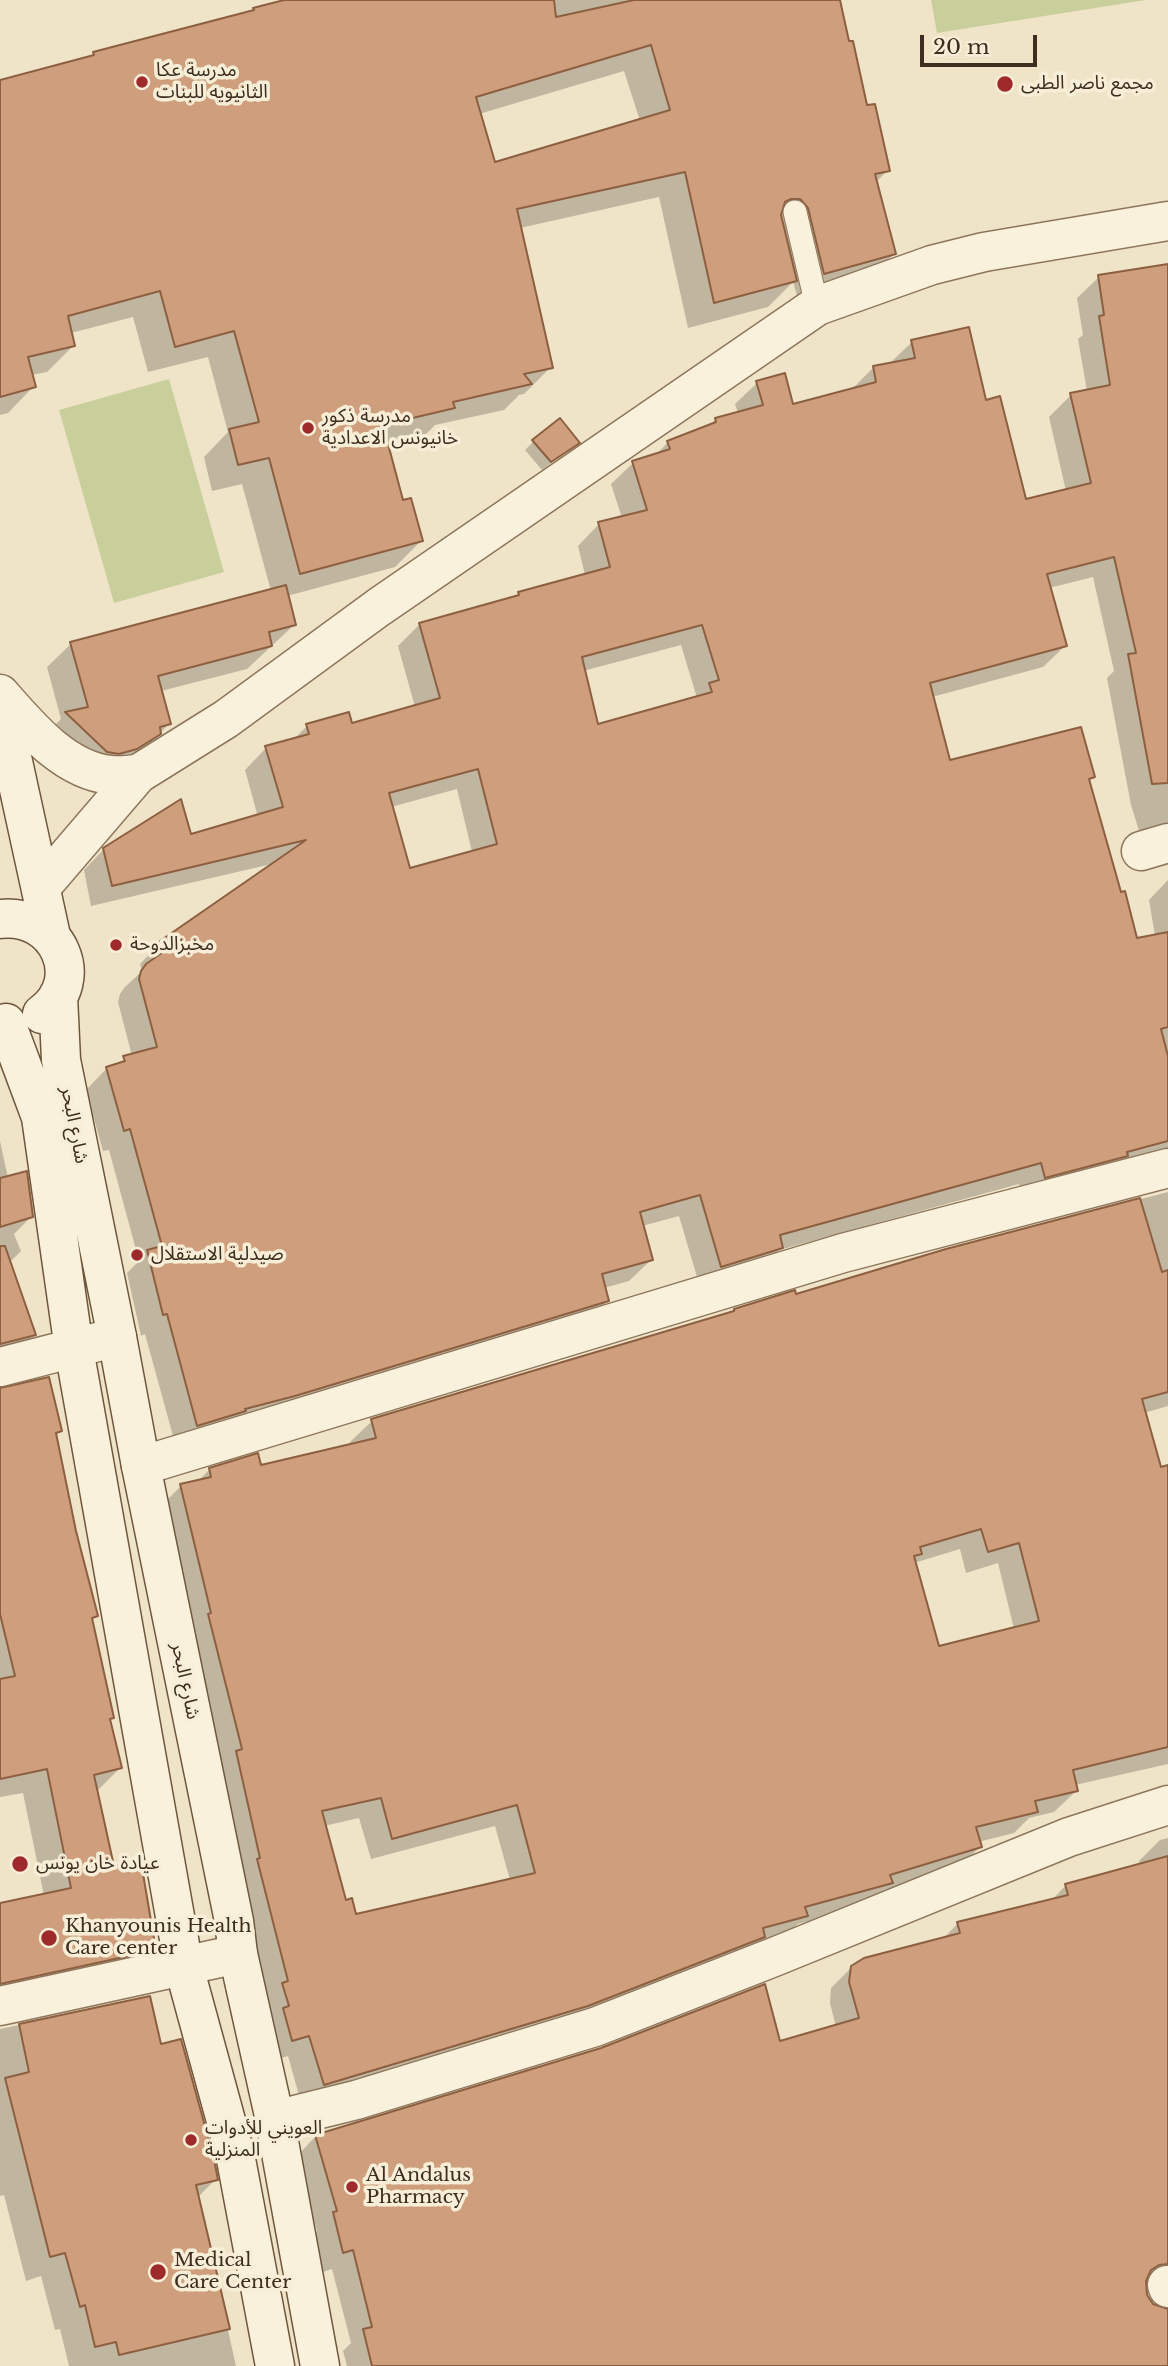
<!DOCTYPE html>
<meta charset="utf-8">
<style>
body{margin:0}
#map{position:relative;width:1168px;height:2366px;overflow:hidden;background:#f0e4c8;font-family:"Libre Baskerville",serif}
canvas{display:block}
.scale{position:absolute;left:920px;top:35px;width:117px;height:32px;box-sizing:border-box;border:4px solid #3d2e20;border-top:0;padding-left:9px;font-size:21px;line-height:24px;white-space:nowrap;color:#3d2e20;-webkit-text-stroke:5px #f7eed8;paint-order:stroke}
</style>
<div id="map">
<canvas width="1168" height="2366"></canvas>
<div class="scale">20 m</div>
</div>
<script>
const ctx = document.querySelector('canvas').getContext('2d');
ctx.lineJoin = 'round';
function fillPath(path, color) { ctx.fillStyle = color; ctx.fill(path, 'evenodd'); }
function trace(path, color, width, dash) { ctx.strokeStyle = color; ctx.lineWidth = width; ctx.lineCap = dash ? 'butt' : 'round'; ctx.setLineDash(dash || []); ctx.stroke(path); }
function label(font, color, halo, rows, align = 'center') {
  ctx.font = font + ' "Libre Baskerville","Noto Sans Arabic",serif'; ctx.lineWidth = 7; ctx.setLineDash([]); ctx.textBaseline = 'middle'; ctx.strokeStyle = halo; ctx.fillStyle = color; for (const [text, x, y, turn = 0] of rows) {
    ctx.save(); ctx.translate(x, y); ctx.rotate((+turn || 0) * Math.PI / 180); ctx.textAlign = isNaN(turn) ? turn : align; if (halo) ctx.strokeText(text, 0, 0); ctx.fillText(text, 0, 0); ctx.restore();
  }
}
fillPath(new Path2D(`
 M931,0H1146L937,33Z
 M169,379L224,572L114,603L59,410Z`), '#c9cf9b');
fillPath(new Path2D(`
 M291,0H839L866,108L888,170L876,182L894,254L867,280L798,299L793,282L768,307L688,328L659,197L520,228L551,367L524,394L519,395L504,410L435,425L426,434L386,444L402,503L421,541L395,567L287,596L295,624L247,669L161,691L169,724L136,757L111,772L43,737L61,719L47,667L71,644L271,591L242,484L212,491L204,457L228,432L208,357L148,372L133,317L71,333L74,345L47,372L31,375L34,386L8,413L0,415V82L89,58L94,53ZM624,71L640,121L494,164L479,114Z
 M1168,266V828L1141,837L1131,805L1107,678L1114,671L1093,577L1049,588L1065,646L1043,667L932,697L949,762L1093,777L1088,781L1120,894L1136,941L1155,936L1149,900L1168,880V1185L1023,1198L1019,1184L779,1250L760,1269L700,1287L679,1216L642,1226L651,1260L629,1281L604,1288L607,1301L586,1322L176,1447L145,1334L141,1336L127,1273L139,1261L109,1150L103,1151L86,1090L107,1068L132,1056L118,1002L120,994L124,988L142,971L140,964L161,942L276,863L91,906L84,870L105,848L190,836L258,817L245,770L266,748L292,741L307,726L351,725L415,707L398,646L420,624L513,599L519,593L585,575L578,546L599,524L622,518L611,484L633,463L655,456L668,442L709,426L716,419L738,413L735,404L757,383L792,406L852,389L874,367L890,363L912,342L984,402L1025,501L1066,491L1049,417L1071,395L1087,391L1078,339L1083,335L1077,298L1099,277ZM681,645L697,698L597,726L583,671ZM457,789L472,852L409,870L391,807Z
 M534,441L577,443L542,470L525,450Z
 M0,1141L8,1178L31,1217L14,1234L21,1251L9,1263L34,1335L10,1359L0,1362Z
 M1168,1192V1406L1144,1413L1159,1469L1168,1467V1764L1075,1785L1076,1791L1054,1812L1029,1818L1014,1833L978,1842L980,1847L958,1868L883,1891L869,1904L798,1924L784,1937L742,1958L302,2106L288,2056L271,2061L159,1508L181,1486L197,1482L209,1470L260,1467L351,1445L350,1442L372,1421L946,1250ZM960,1549L966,1573L998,1563L1014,1629L938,1648L914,1563ZM359,1818L371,1859L495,1826L510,1880L355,1916L345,1902L324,1826Z
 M0,1390L60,1431L55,1436L96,1616L91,1621L113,1718L109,1721L120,1768L96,1792L113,1868L154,1949L129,1974L0,2002V1905L44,1896L23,1793L0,1797Z
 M1168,1838V2301L1150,2283L1144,2284L1145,2292L1153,2306L1168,2311V2366H347L343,2351L351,2343L332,2269L323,2272L313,2234L317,2231L296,2157L316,2136L779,2043L836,2027L830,2003L831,1988L852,1967L942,1940L958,1923L1051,1901L1066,1885L1140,1865L1139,1861L1160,1840Z
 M149,1998L160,2046L216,2179L198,2197L236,2366H69L60,2329L55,2330L41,2276L26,2281L4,2195L0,2196V2029Z`), '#0003');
const building = new Path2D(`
 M284,0H554L556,17L634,0H840L849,41H853L867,105L875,104L890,171L875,174L896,254L824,274L808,208L800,199H791L785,202L781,215L797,281L714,303L685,172L517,209L553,368L524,374L532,384L453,402L455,408L383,425L403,500L411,498L423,541L300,574L269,458L238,465L229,429L259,422L234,331L175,347L160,291L68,316L75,346L28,357L36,387L0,397V80L94,55L93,52L254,10L253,8ZM651,45L670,110L495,162L476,97Z
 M1168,264V783L1152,784L1128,654L1136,653L1114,557L1047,574L1067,646L930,683L950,760L1081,727L1095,777L1089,779L1121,892L1125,891L1137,938L1168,932V1027L1161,1029L1168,1056V1141L1127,1152L1128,1156L1045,1178L1041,1163L780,1235L783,1248L721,1267L700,1195L640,1212L653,1260L602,1274L609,1301L295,1396L245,1409L246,1411L197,1426L167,1314L163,1315L147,1250L162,1246L130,1129L124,1131L106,1067L125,1061L123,1056L157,1047L139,979L141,971L146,964L163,952L160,941L306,840L112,886L103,848L181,799L191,834L283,807L265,746L309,734L306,724L349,712L352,723L440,698L419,623L519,595L518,592L610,567L598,522L647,510L632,461L670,449L667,441L716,422L715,418L763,405L756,381L785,373L793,404L876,382L873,366L915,358L911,340L969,327L986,400L1000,396L1026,499L1091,483L1070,393L1110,385L1099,316L1104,315L1098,275ZM702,625L719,680L709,683L712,692L598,724L582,657ZM478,769L497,844L410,868L389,793Z
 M560,418L580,443L551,462L532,440Z
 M286,585L296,625L269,632L272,646L158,676L171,724L160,727L161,734L137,749L119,754L107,752L65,712L88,707L70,642Z
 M27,1171L33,1217L0,1227V1178Z
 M1140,1198L1162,1272L1168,1270V1392L1142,1399L1161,1467L1168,1465V1747L1073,1770L1078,1791L1035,1801L1038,1812L976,1827L982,1847L890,1875L893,1883L805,1907L808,1916L763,1928L765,1937L588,2006L324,2085L309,2036L292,2041L283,2008L289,2006L282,1983L288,1981L257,1859L260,1858L236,1751L242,1749L208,1614L211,1613L180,1484L211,1477L209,1468L258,1453L261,1465L376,1438L371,1419L734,1311V1309L795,1290L796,1294L946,1249ZM981,1529L988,1552L1019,1543L1039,1621L939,1646L914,1556L922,1554L920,1547ZM381,1798L392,1839L517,1805L535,1873L356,1914L352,1898L346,1900L322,1811Z
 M0,1246H5L36,1335L0,1344Z
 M49,1377L62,1431L56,1433L76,1531L98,1616L92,1618L114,1718L110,1719L122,1768L94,1775L114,1866L141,1862L156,1950L0,1984V1903L71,1888L47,1769L0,1779V1679L15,1676L0,1614V1388Z
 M1168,1856V2264L1159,2265L1151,2270L1146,2281L1147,2295L1153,2304L1168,2309V2366H372L363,2329L372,2327L353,2250L343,2253L333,2212L337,2211L315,2135L601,2048L765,1984L780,2041L859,2018L849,1982L851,1966L864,1958L960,1933L957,1922L1068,1895L1065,1884Z
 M150,1996L161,2044L181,2039L214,2159L218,2180L196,2185L230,2329L119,2355L116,2342L95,2347L85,2305L80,2307L65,2253L50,2257L5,2078L29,2072L19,2024Z`);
fillPath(building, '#cf9f7d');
trace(building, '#8d5f41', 2);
const service = new Path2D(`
 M795,212L817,306`);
const minor = new Path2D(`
 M0,694C29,727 64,770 110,775C119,776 129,775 138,774
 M1141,851L1168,843
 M0,1367L117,1337
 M141,1466L843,1253L1168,1168
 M0,2006L238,1954
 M275,2120L356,2100L595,2027L774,1957L1069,1837L1168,1805
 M1167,2285L1168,2288`);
const tertiary = new Path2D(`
 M42,886L138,774L226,719L379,607L817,306L932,265L984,252L1168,221`);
const secondary = new Path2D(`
 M0,702L51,936
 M0,919C57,912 89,980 42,1014
 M58,996L61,1060L117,1337L141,1466L234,1921L238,1954L275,2120L320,2366
 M6,1023L41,1117L74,1349L184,1967L235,2154L275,2366`);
trace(service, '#8d765c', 25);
trace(minor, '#8d765c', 41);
trace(tertiary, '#8d765c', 41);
trace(secondary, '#6f573f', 41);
trace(service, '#faf1dc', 23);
trace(minor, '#faf1dc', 38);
trace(tertiary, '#faf1dc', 38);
trace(secondary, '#faf1dc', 38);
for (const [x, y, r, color] of [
 [142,82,7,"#9e2a2b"],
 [1005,84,9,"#9e2a2b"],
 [308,428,7,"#9e2a2b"],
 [116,945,7,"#9e2a2b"],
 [137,1255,7,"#9e2a2b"],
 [20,1864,9,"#9e2a2b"],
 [49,1938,9,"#9e2a2b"],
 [191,2140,7,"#9e2a2b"],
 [352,2187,7,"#9e2a2b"],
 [158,2272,9,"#9e2a2b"]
]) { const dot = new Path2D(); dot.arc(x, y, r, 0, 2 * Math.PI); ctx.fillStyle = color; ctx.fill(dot); trace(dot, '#f7eed8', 2.5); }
label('19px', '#3d2e20', '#f7eed8', [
 ["مدرسة عكا",156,71],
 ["الثانيويه للبنات",156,93],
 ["مجمع ناصر الطبى",1021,84],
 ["مدرسة ذكور",322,417],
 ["خانيونس الاعدادية",322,439],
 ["مخبزالدوحة",130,945],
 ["صيدلية الاستقلال",151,1255],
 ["عيادة خان يونس",36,1864],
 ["Khanyounis Health",65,1927],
 ["Care center",65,1949],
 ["العويني للأدوات",205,2129],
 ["المنزلية",205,2151],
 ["Al Andalus",366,2176],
 ["Pharmacy",366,2198],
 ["Medical",174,2261],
 ["Care Center",174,2283]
], 'left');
label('19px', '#3d2e20', '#f7eed8', [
 ["شارع البحر",74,1125,79],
 ["شارع البحر",185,1681,78]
]);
</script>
